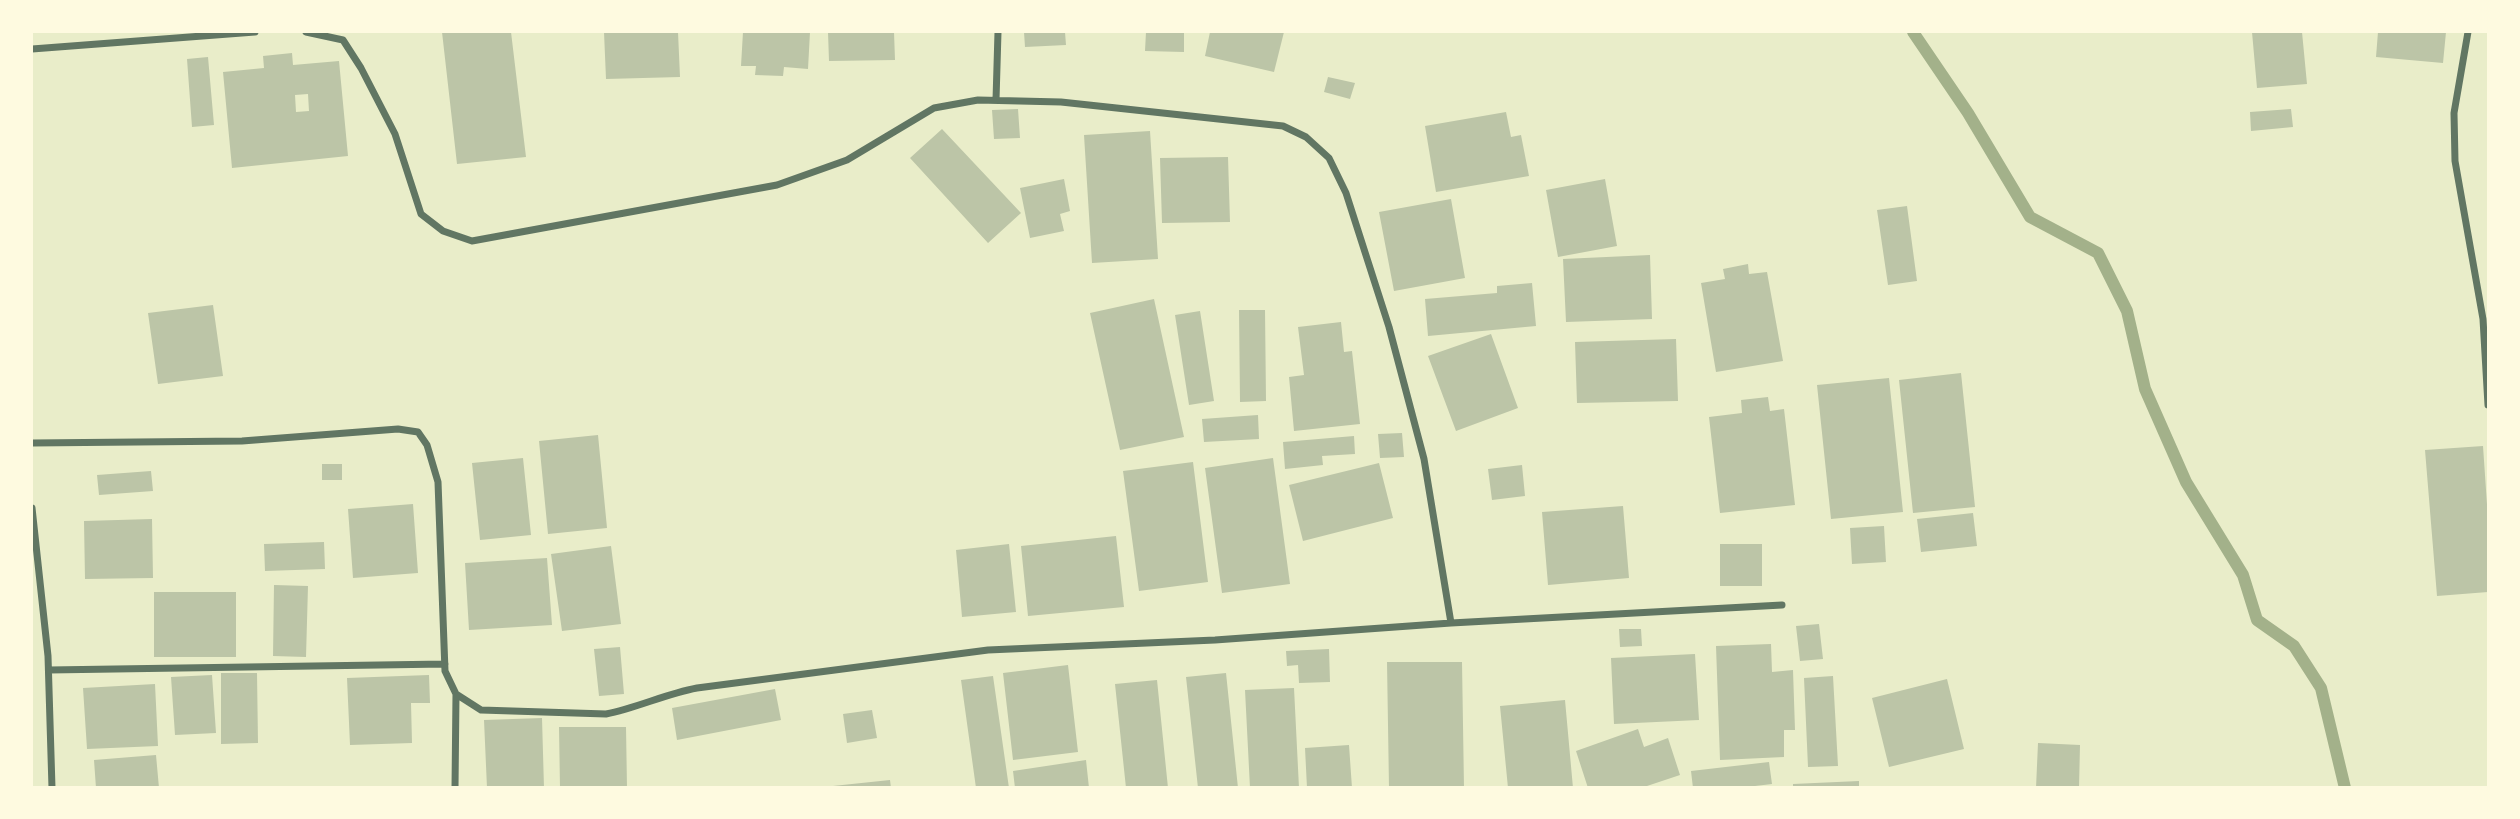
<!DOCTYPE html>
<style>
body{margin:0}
#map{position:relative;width:2520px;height:819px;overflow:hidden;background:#e9edc9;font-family:"DejaVu Sans",sans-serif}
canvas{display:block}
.frame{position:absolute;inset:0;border:33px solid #fefae0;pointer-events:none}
</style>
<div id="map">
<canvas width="2520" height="819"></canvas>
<div class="frame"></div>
</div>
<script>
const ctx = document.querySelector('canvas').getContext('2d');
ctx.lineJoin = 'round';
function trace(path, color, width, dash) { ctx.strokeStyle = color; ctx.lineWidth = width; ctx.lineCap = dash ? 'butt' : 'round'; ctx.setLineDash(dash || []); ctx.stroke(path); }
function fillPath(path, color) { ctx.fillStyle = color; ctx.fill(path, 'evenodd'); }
trace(new Path2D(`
 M1913,32L1968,113L2030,217L2098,253L2127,311L2145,389L2186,482L2243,575L2257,620L2294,646L2321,688L2345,788`), '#a3b18a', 12);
fillPath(new Path2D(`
 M442,32H511L526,157L457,164Z
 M604,32H678L680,77L606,79Z
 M743,32H810L808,69L784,67L783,76L755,75L756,66H741Z
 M828,32H894L895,60L829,61Z
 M1024,32H1065L1066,45L1025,47Z
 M1146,32H1184V52L1145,51Z
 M1210,32H1284L1274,72L1205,56Z
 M2252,32H2302L2307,84L2257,88Z
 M2378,32H2446L2443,63L2376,57Z
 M292,53L293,65L339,61L348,156L232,168L223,72L264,68L263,56ZM308,94L309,111L296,112L295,95Z
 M208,57L214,125L192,127L187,59Z
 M1328,77L1355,83L1350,99L1324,92Z
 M1018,109L1020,138L994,139L992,110Z
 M2291,109L2293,127L2251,131L2250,112Z
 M1506,112L1511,137L1521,135L1529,176L1436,192L1425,126Z
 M942,129L1021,213L988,243L910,158Z
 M1150,131L1158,259L1092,263L1084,135Z
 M1228,157L1230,222L1162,223L1160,158Z
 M1064,179L1070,211L1060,214L1064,231L1030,238L1020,188Z
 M1605,179L1617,246L1558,257L1546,190Z
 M1451,199L1465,278L1394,291L1379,212Z
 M1907,206L1917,281L1888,285L1877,210Z
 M1650,255L1652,319L1566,322L1563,259Z
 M1748,264L1749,274L1767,272L1783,361L1716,372L1701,283L1725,279L1723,269Z
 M1532,283L1536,326L1428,336L1425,299L1497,293V286Z
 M1154,299L1184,437L1120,450L1090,313Z
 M213,305L223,376L158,384L148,313Z
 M1239,310H1265L1266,401L1240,402Z
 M1200,311L1214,401L1189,405L1175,315Z
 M1341,322L1344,352L1352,351L1360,424L1294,431L1289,377L1304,375L1298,327Z
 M1491,334L1518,408L1456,431L1428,356Z
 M1676,339L1678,401L1577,403L1575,342Z
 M1961,373L1975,507L1913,513L1899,380Z
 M1889,378L1903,512L1831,519L1817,385Z
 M1768,397L1770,411L1784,409L1795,505L1720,513L1709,417L1742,413L1741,400Z
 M1258,415L1259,439L1204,442L1202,419Z
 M1402,433L1404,457L1380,458L1378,434Z
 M598,435L607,528L548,534L539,441Z
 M1354,436L1355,454L1322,456L1323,465L1285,469L1283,442Z
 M2483,446L2488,519V592L2437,596L2425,450Z
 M523,458L531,535L480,540L472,463Z
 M1273,458L1290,584L1222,593L1205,468Z
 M1193,462L1208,582L1139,591L1123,471Z
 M1379,463L1393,518L1303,541L1289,485Z
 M322,464H342V480H322Z
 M1522,465L1525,496L1492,500L1488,469Z
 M151,471L153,491L99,495L97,475Z
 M413,504L418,573L353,578L348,509Z
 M1623,506L1629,578L1548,585L1542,512Z
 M1973,513L1977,546L1921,552L1917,519Z
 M152,519L153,578L85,579L84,521Z
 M1884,526L1886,562L1852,564L1850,528Z
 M1116,536L1124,607L1028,616L1021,546Z
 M324,542L325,569L265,571L264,544Z
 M1009,544L1016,612L962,617L956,550Z
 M1720,544H1762V586H1720Z
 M611,546L621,624L562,631L551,554Z
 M547,558L552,625L469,630L465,563Z
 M274,585L308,586L306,657L273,656Z
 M154,592H236V657H154Z
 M1819,624L1823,659L1800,661L1796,626Z
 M1619,629H1641L1642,646L1620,647Z
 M1771,644L1772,672L1793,670L1795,730H1784V757L1720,760L1716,646Z
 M620,647L624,694L599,696L594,649Z
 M1329,649L1330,682L1299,683L1298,665L1287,666L1286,651Z
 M1695,654L1699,720L1614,724L1611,658Z
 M1387,662H1462L1464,788H1389Z
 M1068,665L1078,752L1013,760L1003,673Z
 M221,673H257L258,743L221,744Z
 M1226,673L1238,788H1198L1186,677Z
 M212,675L216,733L175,735L171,677Z
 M429,675L430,703H411L412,743L350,745L347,678Z
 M993,676L1009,788H976L961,680Z
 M1833,676L1838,766L1808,767L1804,678Z
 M1947,679L1964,749L1889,767L1872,698Z
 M1157,680L1168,788H1126L1115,684Z
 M155,684L158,746L87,749L83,688Z
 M1294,688L1299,788H1250L1245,690Z
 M775,689L781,720L677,740L672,708Z
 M1565,700L1573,788H1508L1500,706Z
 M872,710L877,738L847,743L843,714Z
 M542,718L544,788H487L484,720Z
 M559,727H626L627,788H560Z
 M1638,729L1644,747L1668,738L1680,775L1641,788H1588L1576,751Z
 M2038,743L2080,745L2079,788H2036Z
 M1349,745L1352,788H1307L1305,748Z
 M156,755L159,788H96L94,760Z
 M1086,760L1089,788H1015L1013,771Z
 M1769,762L1772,784L1738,788H1693L1691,771Z
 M890,780L891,788H834L833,786Z
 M1859,781V788H1793V784Z`), '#bcc5a7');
trace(new Path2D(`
 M306,32L343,40L361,68L395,134L421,214L443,231L472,241L777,185L847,160L934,108L978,100L1061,102L1283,126L1306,137L1329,158L1346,193L1389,327L1424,459L1451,623
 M2468,32L2454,113L2455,161L2483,319L2488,405
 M32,49L255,32
 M996,100L998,32
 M32,443L242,441L398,429L418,432L427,445L438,482L445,671L456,694L481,710L606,714C637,708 665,694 697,688L988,650L1215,640L1451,623L1782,605
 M32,508L48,656L52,788
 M49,670L445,664
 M455,788L456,694`), '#617663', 7);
</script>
